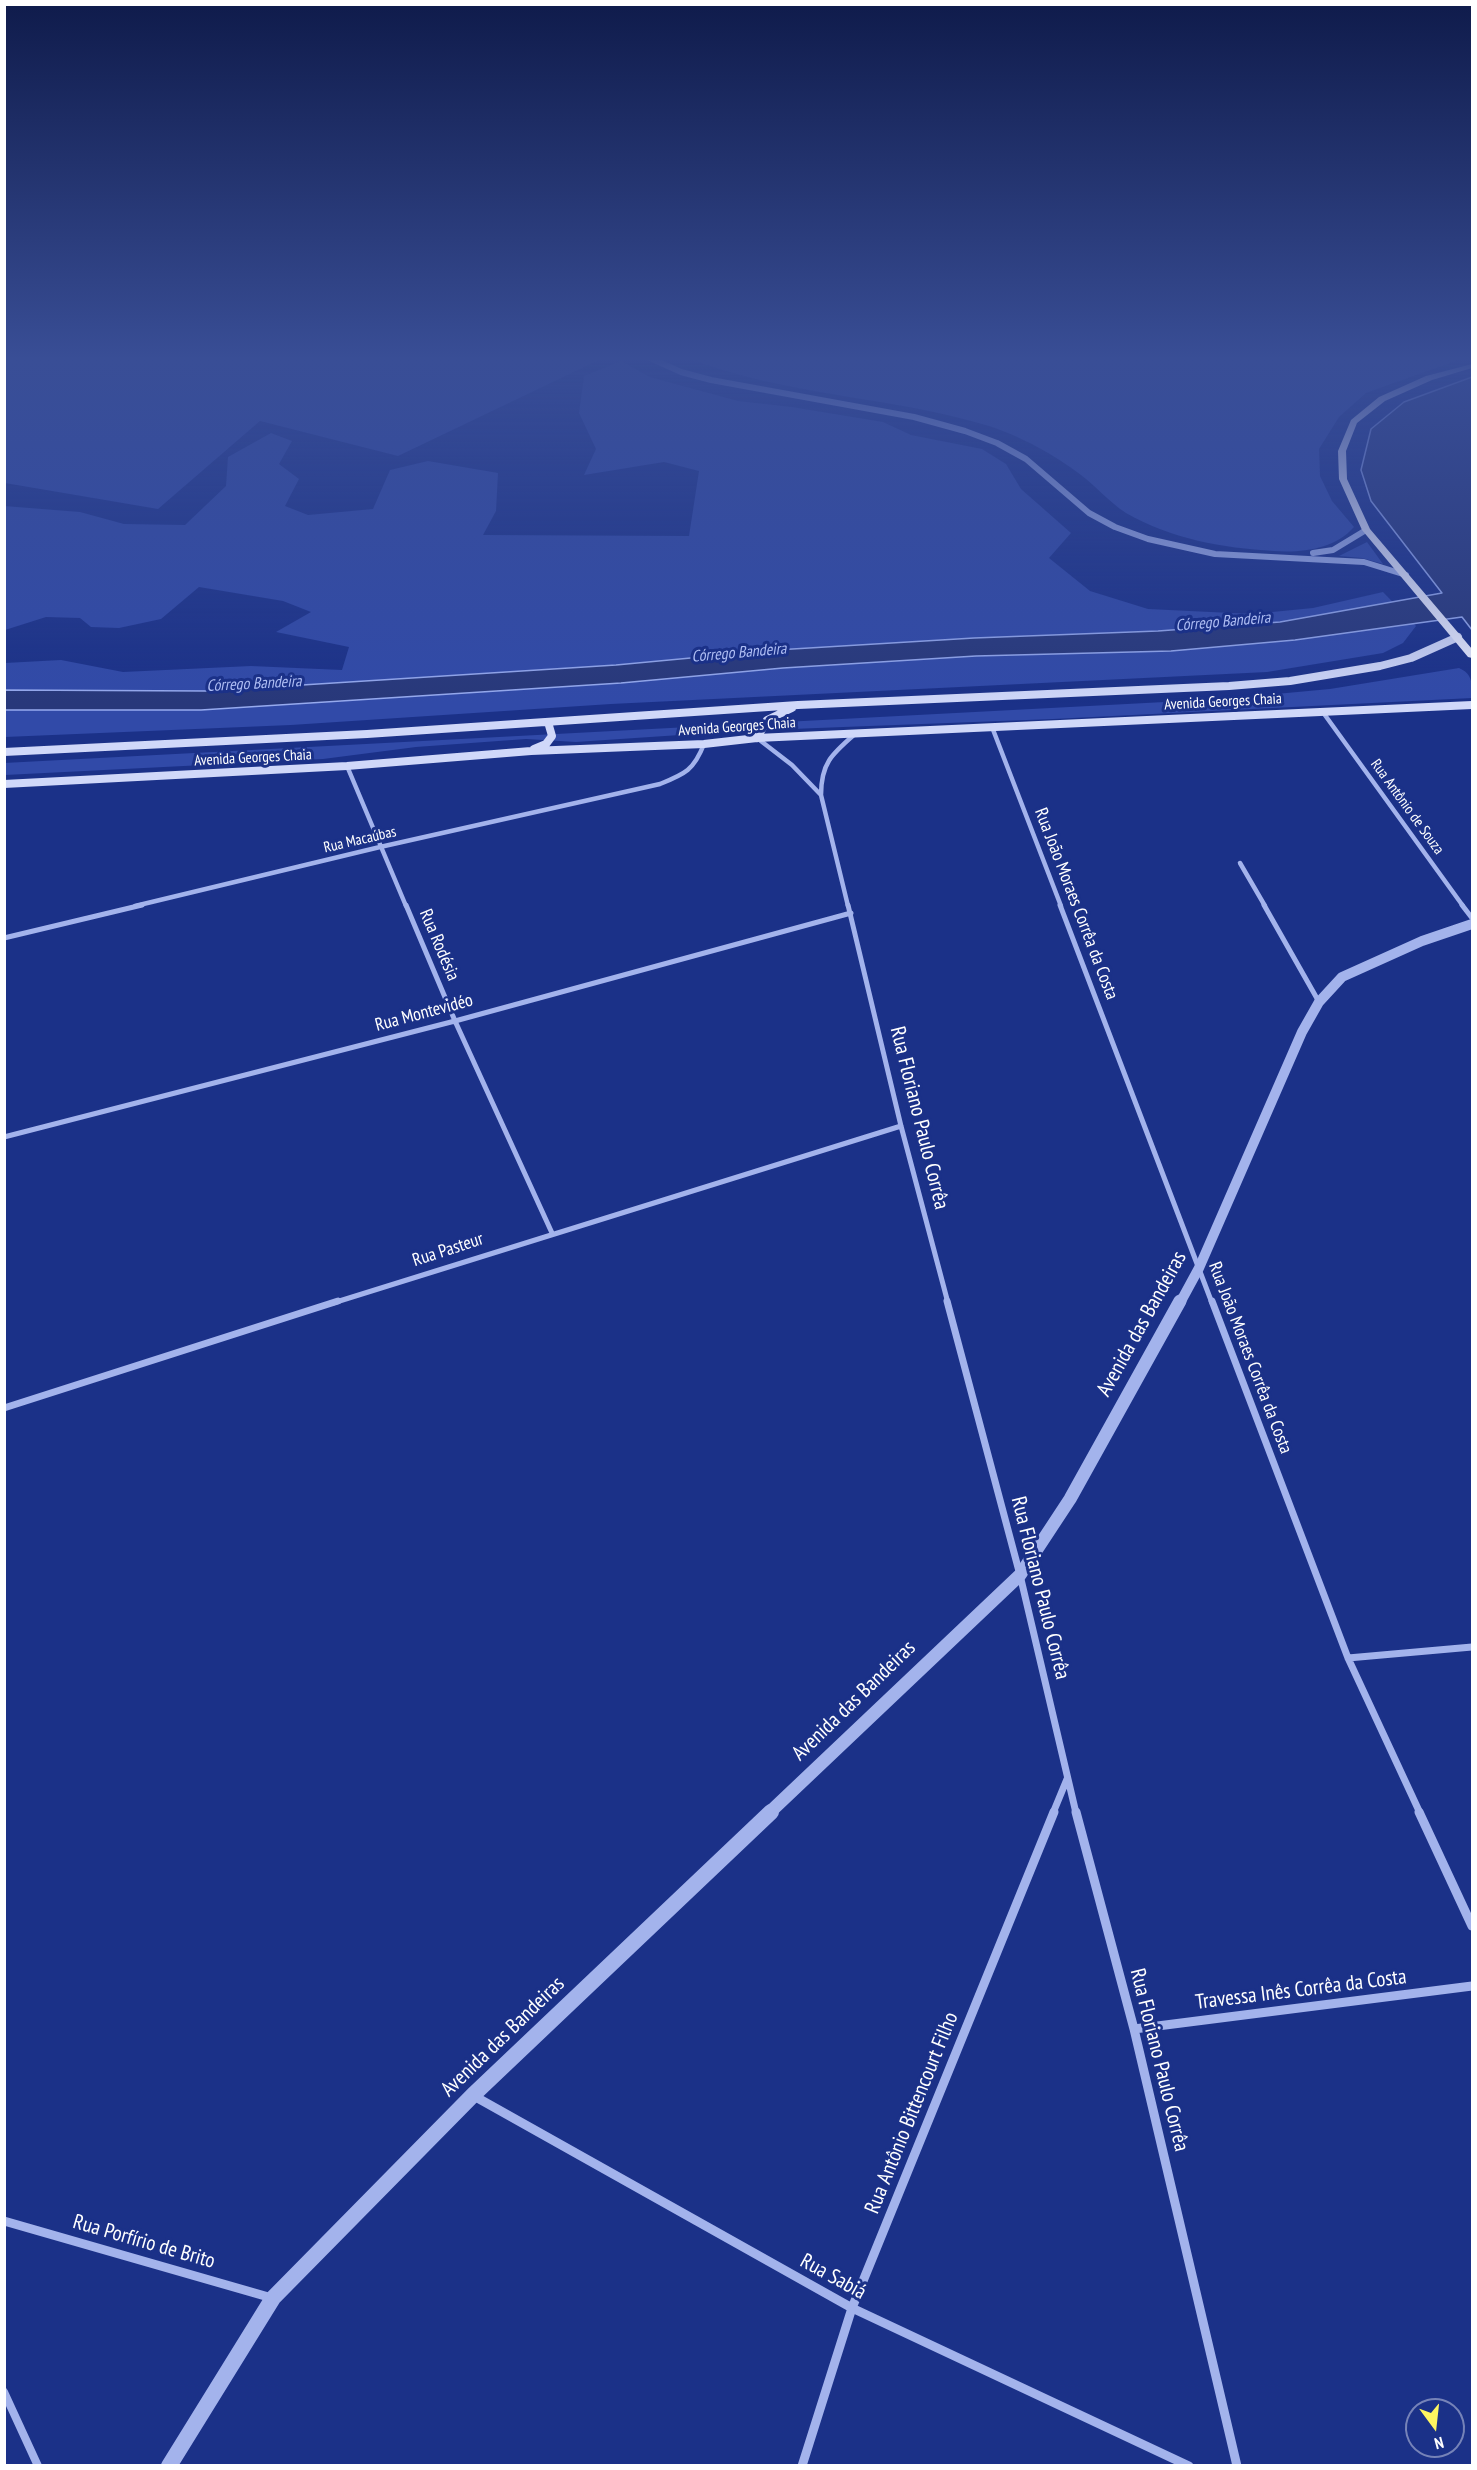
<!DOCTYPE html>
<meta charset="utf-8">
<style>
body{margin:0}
#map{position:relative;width:1477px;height:2470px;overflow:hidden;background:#1b3188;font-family:"PT Sans Narrow",sans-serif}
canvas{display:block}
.frame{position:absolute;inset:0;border:6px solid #fff;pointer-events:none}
.north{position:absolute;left:1405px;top:2398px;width:60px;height:60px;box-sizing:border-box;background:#1b3188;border:2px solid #7683b8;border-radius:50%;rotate:165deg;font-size:16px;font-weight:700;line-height:24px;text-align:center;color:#fff}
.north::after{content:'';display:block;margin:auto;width:21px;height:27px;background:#fef560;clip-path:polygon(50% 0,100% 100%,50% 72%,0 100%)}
</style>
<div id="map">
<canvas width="1477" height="2470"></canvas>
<div class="frame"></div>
<div class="north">N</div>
</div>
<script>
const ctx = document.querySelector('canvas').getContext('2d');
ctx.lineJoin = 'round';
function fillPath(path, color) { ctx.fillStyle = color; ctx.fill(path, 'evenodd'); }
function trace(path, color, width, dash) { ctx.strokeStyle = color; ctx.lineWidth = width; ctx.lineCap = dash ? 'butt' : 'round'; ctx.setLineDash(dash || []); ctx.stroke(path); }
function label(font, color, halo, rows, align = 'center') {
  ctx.font = font + ' "PT Sans Narrow",sans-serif'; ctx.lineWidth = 6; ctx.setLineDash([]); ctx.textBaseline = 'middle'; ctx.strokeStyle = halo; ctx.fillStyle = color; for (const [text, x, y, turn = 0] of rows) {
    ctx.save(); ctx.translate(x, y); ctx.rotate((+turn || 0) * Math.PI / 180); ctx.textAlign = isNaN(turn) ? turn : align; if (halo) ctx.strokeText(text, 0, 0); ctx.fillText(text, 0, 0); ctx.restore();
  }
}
fillPath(new Path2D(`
 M5,358H603L398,456L260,421L158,509L5,483Z
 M688,358H1464L1366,393L1339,417L1319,449L1320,476L1332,501L1354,527C1335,549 1302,553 1274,551C1222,548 1172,539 1126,513C1109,502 1097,487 1081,475C1055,455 1020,436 989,426C890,396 784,396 688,358Z
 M621,361L650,377L738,401L792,407L883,422L911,435L982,449L1006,464L1021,489L1071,533L1049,558L1090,591L1148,609L1252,614L1313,608L1383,592L1416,626L1403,643L1383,653L1267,672L611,704L291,725L5,737V663L61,660L123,672L251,666L342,670L349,647L276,632L311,612L283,601L199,587L161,619L119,628L91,627L80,618L46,617L5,630L4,506L80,512L124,524L185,525L226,486L228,457L271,433L292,441L279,464L299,479L285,506L308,515L373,509L390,470L428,461L498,473L496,511L483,535L689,536L699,471L664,462L584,475L596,449L579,413L584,376Z
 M1367,542L1383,564L1362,558L1339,556Z
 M1459,668C1473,674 1472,684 1472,698L1053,719L739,731L576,742L526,739L416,747L323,759L5,775L4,763L1222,699L1330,689Z`), '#314aa8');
const water = new Path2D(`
 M1472,377V630L1462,617L1295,640L1171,651L976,656L783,668L621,683L201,710H5V690L208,691L616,665L776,650L974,638L1158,631L1280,622L1442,593L1371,501L1361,470L1371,429L1404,402Z`);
fillPath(water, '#28387a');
trace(water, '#96aaee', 1.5);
trace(new Path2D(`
 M4,2392L38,2466`), '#a3b3ec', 8);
trace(new Path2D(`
 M1322,711L1463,906
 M992,727L1061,906
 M757,738L792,765L821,795
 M347,766L406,906
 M1240,863L1265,906
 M135,906L380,847L660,784C685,774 694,770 704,744
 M848,906L821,795C821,763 832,754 855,734`), '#a3b3ec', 4.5);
trace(new Path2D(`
 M406,905L455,1021L552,1233
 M848,905L901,1126L948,1303
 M1060,905L1212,1303
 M1264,905L1319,1002
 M1462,905L1472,918
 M4,938L142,905
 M4,1137L455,1021L851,913
 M333,1303L901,1126`), '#a3b3ec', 5);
trace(new Path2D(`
 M947,1301L1020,1575L1076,1813
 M1212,1301L1348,1658L1420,1813
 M4,1408L338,1301
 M1348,1658L1472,1647
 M1053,1813L1067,1779`), '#a3b3ec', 7);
trace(new Path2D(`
 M1076,1812L1134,2029L1237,2466
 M1419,1812L1472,1926
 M1134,2029L1472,1986
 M474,2096L852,2308L1189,2466
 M4,2221L272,2298
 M802,2466L852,2308L1054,1812`), '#a3b3ec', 9);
trace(new Path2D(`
 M650,358L681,372L711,380L914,417L965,431L997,443L1026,459L1089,513L1115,527L1148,539L1215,554L1364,562L1406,575
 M1313,553L1333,550L1366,530`), '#a3b3ec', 6);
trace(new Path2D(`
 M1180,1303L1199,1268L1302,1032L1319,1002L1342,977L1422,941L1472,924`), '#a3b3ec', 10);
trace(new Path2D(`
 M769,1813L1020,1575L1070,1499L1180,1301`), '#a3b3ec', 13);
trace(new Path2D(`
 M169,2466L273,2298L473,2095L771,1812`), '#a3b3ec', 16);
trace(new Path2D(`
 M757,738L767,720L792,708
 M534,749L546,744L552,736L548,722
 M4,752L367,734L798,705L1229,686L1290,681L1380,666L1411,658L1458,637
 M4,784L347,766L531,751L704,744L757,738L1472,705`), '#d0d8f9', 8);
fillPath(new Path2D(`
 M1472,364V368L1432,380L1385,401L1357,423L1346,451L1347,479L1370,529L1472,649V658L1468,657L1362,530L1339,479L1338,451L1351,420L1379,397L1426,376Z`), '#e9ecff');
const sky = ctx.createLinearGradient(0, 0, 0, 704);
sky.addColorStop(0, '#0f1b4b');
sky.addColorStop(0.51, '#394e96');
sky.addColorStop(1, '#394e9600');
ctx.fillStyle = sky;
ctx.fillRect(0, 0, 1477, 704);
label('15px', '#fff', '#1b3188', [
 ["Avenida Georges Chaia",1223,702,-3],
 ["Avenida Georges Chaia",737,727,-4],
 ["Avenida Georges Chaia",253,758,-3],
 ["Rua Antônio de Souza",1407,807,54],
 ["Rua Macaúbas",360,840,-13]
]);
label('italic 16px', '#afbef4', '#1b3188', [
 ["Córrego Bandeira",1223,622,-5],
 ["Córrego Bandeira",739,653,-5],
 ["Córrego Bandeira",254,684,-3]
]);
label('18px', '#fff', '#1b3188', [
 ["Rua João Moraes Corrêa da Costa",1076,904,69],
 ["Rua Rodésia",439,945,67],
 ["Rua Montevidéo",424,1013,-15],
 ["Rua Pasteur",448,1250,-18],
 ["Rua João Moraes Corrêa da Costa",1250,1358,69]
]);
label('21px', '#fff', '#1b3188', [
 ["Rua Floriano Paulo Corrêa",919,1118,76],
 ["Avenida das Bandeiras",1142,1324,-61],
 ["Rua Floriano Paulo Corrêa",1040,1588,76],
 ["Avenida das Bandeiras",854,1701,-44],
 ["Travessa Inês Corrêa da Costa",1301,1990,-7],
 ["Avenida das Bandeiras",503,2037,-44],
 ["Rua Floriano Paulo Corrêa",1159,2060,76],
 ["Rua Antônio Bittencourt Filho",912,2113,-68],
 ["Rua Porfírio de Brito",144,2242,16],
 ["Rua Sabiá",833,2277,29]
]);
</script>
